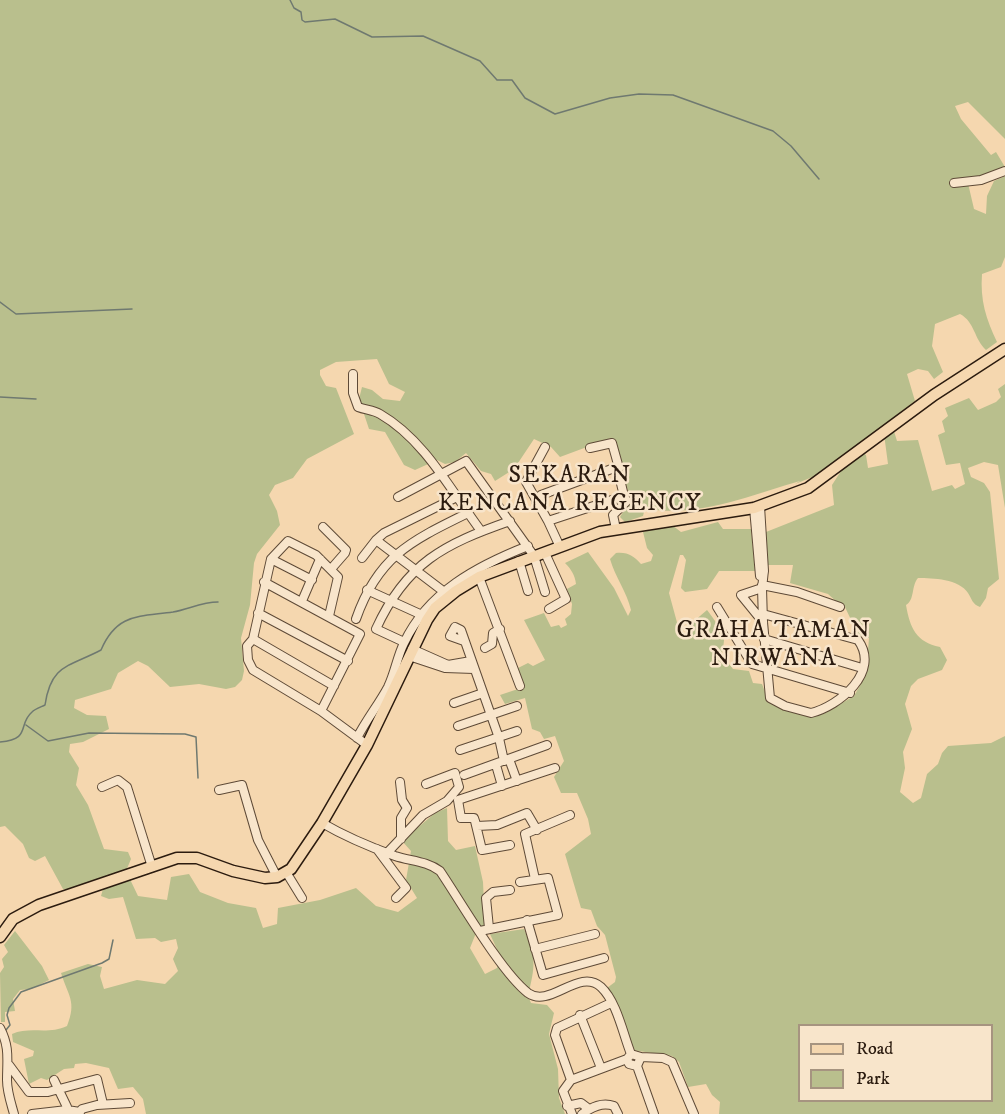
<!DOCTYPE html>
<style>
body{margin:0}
#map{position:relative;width:1005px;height:1114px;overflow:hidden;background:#f5d7af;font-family:"IM FELL DW Pica",serif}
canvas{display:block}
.legend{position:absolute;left:798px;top:1024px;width:195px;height:78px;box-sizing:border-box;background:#f8e5cb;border:2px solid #a69480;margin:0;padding:8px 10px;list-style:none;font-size:18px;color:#2b1b0f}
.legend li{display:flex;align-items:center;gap:12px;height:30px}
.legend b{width:30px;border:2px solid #a69480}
</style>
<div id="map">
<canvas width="1005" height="1114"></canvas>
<ul class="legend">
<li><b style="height:8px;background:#f5d7af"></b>Road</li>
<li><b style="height:16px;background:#b9bf8d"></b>Park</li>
</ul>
</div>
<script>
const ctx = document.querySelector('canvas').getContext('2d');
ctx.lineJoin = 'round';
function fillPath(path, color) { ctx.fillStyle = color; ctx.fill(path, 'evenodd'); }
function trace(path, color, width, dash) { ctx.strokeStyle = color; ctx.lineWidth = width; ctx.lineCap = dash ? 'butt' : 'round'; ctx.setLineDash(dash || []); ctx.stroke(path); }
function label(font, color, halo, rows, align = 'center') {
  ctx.font = font + ' "IM FELL DW Pica",serif'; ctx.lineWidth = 5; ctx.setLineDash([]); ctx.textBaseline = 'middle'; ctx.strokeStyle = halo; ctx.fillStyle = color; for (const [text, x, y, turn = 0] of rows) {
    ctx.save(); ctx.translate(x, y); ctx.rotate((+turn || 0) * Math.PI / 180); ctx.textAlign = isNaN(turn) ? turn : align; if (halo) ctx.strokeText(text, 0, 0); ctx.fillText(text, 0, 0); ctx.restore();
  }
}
fillPath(new Path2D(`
 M0,0H1005V139L968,102L955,106L961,119L991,155L996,152L1005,167L991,174L967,179L974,209L986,214L987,196L994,181L1005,176V257L1001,267L982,274C980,300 986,319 997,342L986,350C974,339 975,322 960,314L935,324L932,346L943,372L934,379L928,371L918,369L907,374L915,401L820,474L795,484L800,481C751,495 695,519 645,508L643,516L625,522L620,517L625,509L628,491L611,438L560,457L551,447L534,439L514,469L495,481L491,474L481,471L466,453L455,462L445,464L437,460L415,470L404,465L385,432L369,429L359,399L362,387L372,390L383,399L400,401L405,392L389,384L377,359L336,362L320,370V375L326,386L336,388L354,434L307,459L293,478L275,485L269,495L277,511L280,525L257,554L254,563L250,605L241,638L244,671L242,680L235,687L226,689L199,684L170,687L148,666L138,661L118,673L111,689L75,700L74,708L87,715L106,716L109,729L83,742L70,744L69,752L79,768L76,785L88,805L104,849L128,852L131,859L126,871L138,896L167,900L171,877L189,874L200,892L228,903L256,908L263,928L277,924L278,908L320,900L356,888L376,906L398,912L417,898L406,880L411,851L402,841L435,813L447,808L448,841L456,850L475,846L483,882L485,925L476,933L470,948L485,974L497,968L500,956L490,934L524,929C537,959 535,966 528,996L531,1003L547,1005L554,1013L549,1034L558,1069L559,1098L565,1114H146L143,1099L133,1087L118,1089L109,1068L86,1063L75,1064L74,1068L64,1069L47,1080L41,1078L29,1084L24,1059L33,1056L34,1051L13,1042L12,1034C29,1026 49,1035 67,1026C77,1001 68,996 61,973L88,964L102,967L100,976L104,989L137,980L165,984L178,971L173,959L178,948L176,939L161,942L155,938L136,939L123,897L109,899L101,896L103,889L109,885L75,890L63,889L45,856L35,861L29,858L23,844L5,826L0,827Z
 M1005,384V508L998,465L984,462L968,468L971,477L984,483L990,492L999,579L988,588L986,598L980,607C972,604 972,599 968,593C959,579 933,578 918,578C911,586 915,600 906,605C910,628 916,642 940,647L947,660L942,670L918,679L911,686L905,704L912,729L903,752L905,768L900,792L913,803L921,798L927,774L938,764L942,753L948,746L991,743L1005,736V1114H719L720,1102L712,1095L706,1084L688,1087L679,1062L672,1056L632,1050L607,988L615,982L616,977L605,935L597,926L591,910L581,908L565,854L591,834L588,819L577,793H561L554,777L564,761L555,736L544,739L540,732L532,729L525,698L505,704L500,695L524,687L518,668L528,663L533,666L545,660L524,620L544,613L551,627L559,625L561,628L567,625L565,619L571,614L572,604L567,589L576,584C575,575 571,569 565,563L588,552L614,588L628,616L631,610C627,592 615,577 610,559L616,553C629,552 633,556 641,564L651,561L653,555L647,548L643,532L672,525L681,532L718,522L723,529H751L755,571H719L707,589L685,592L681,588L686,560L683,555H680L669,593L681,637H686V628L707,610C712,616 724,633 724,640C724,645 722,649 722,655L733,669L749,671L753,683L762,684L767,697L810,715L823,714L854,696L866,675L869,638L852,634L853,624L844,605L838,603L828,594L790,583L793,565H768L766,532L834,505L832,485L843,468L863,453L866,455L868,468L888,464L884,434L893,428L897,441L918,440L932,491L952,485L955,489L965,484L960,463L946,465L938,435L945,432L942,421L948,416L945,408L969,398L978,410L996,402L1001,397L998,389ZM800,1026H992V1100H800Z
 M15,931L42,966L49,980L31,989L20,990L13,999L15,1011L5,1012V1022H1L0,973L4,967L2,959L8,952L4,945Z`), '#b9bf8d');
trace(new Path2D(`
 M290,0L294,8L301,12L302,20L305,22L335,19L372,37L423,36L480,61L497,80H512L525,98L555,114L610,98L639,94L673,95L773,131L791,146L819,179
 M0,302L16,314L132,309
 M0,397L36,399
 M26,725L48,741L89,733L185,734L196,737L198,778
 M0,742C32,739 17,725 32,712C35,709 41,707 45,705C51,664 69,667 101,650C117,613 139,617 173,612C189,609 202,602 218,602
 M6,1030L10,1025L7,1015L9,1008L21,992L102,963L109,959L113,940`), '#6f7970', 1.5);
const minor = new Path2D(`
 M954,183L981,180L1005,171
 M353,374V393L358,407C366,410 373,410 380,414C425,440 451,491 481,531
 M545,447L526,482L548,521
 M590,448L612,443L619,468
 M398,497L466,461L534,556L545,592
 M536,502L541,495L617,467L624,496
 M760,506L764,571C763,577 763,582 762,588L763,622L770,698L785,706L811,713C839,706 881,672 858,640L763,614
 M754,508L760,576
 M323,527L346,550L345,553L331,569
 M376,540L443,591
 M560,547L548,521L624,496L627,501L613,515L616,529
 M545,553L566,599L549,609
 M362,558L376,540L384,533L457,497
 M271,559L312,580
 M519,561L528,591
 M479,577L520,686
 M264,582L360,634L321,711
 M762,585L797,592L840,607
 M762,588L741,595L763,622
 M367,590L422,615
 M302,601L320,559
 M717,607L752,664L850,693
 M258,613L348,661
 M329,616L338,577L316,555L288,541L271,559L253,639L247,646L248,660L253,670L321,711L367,745
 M356,619C378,556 411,541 468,513
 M253,639L334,686
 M764,639L862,668
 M464,641L450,636L455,627L461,630L499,738L504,761
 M404,642L376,629C406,563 444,544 510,521
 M485,648L492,644L493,633L500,629
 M412,649L448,665L471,661
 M409,656L445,668L474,669
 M454,703L483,693
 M458,726L517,706
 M357,738C366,720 379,704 388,687C395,673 397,657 404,643C428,592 477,566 528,546
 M460,750L517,731
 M509,759L517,781
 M496,765L502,786
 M464,775L547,745
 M400,782L402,800L407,808L401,818V839
 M102,787L118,780L127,787L152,867
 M219,790L242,785L258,840L277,877
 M322,823C346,837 370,847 395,856C410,861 427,861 440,871C461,902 501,972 528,993C550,1009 579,967 601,987C617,1002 623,1034 631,1054
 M477,826L497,825L527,813L537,830
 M510,845L482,850L475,821L474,818H461L458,800L555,768
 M377,849L406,888L396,898
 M387,853L423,815L447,801L459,787L455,773L426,784
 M286,872L302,898
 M535,879L525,834L570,815
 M527,920L543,975L604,958
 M489,928L486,898L493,892L510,890
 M480,931L558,915L548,878L520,882
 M535,949L595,934
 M580,1015L601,1068
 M0,1028C10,1047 7,1060 7,1080C7,1092 11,1103 14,1114
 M641,1057L663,1058L672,1062L694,1114
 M9,1065L29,1092H48L97,1079L103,1104
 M637,1066L629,1064L627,1059L631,1054L641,1057L637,1066L654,1114
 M54,1080L67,1107L66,1114
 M571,1080L555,1035L557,1028L611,1003
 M567,1106L581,1103L589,1109
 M32,1114L67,1110L80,1112L82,1109L97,1105L130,1103
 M572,1114L563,1091L571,1080L627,1059
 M582,1114C592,1107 602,1102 614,1106L618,1114`);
const major = new Path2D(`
 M0,937L13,919L39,905L177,858H197L233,871L265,878L277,877L291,869L322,823L367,745L427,620L435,608L456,591L479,577L600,532L754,508L808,488L934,395L1005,349`);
trace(minor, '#5e4a37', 10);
trace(major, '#2b1b0f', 13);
trace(minor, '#f8e5cb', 8);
trace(major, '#f5d7af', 10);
ctx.letterSpacing = '1.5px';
label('24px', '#2b1b0f', '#f8e5cb', [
 ["SEKARAN",570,477],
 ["KENCANA REGENCY",570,505],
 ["GRAHA TAMAN",774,632],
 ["NIRWANA",774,660]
]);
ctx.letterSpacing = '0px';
</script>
